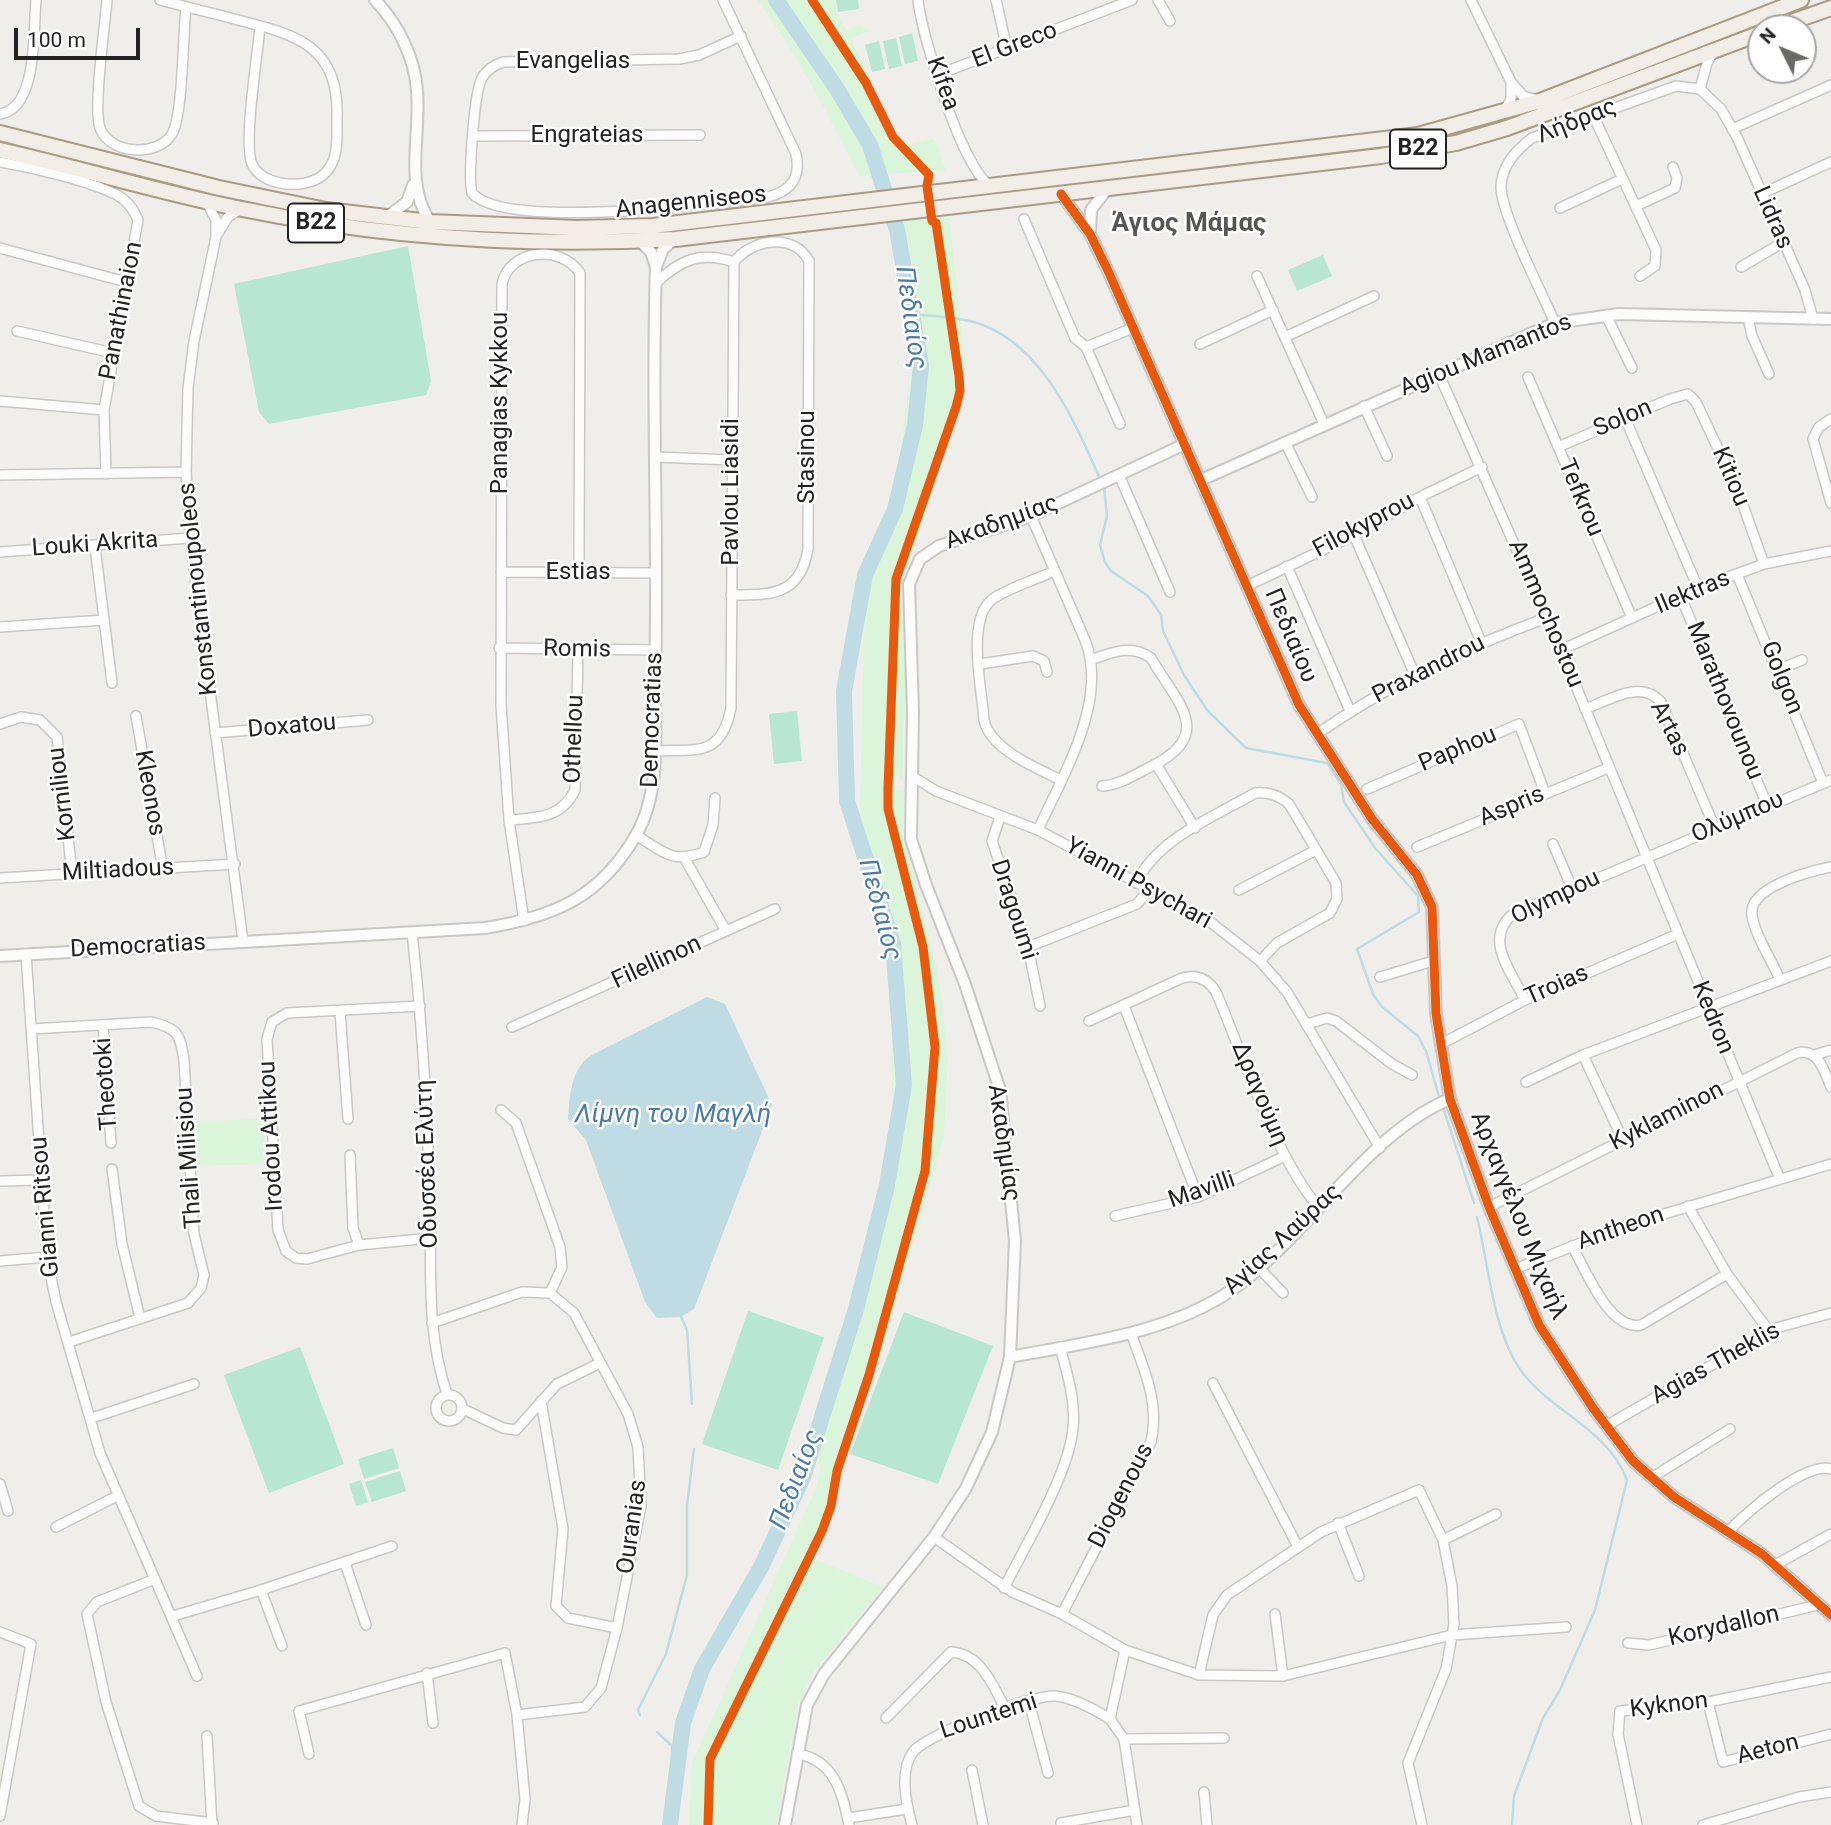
<!DOCTYPE html>
<meta charset="utf-8">
<style>
body{margin:0}
#map{position:relative;width:1831px;height:1825px;overflow:hidden;background:#f0eeeb;font-family:Roboto,sans-serif}
canvas{display:block}
.north{position:absolute;left:1747px;top:14px;width:70px;height:70px;box-sizing:border-box;background:#fff;border:2px solid #a7a7a7;border-radius:50%;rotate:313deg;font-size:19px;font-weight:700;line-height:28px;text-align:center;color:#222}
.north::after{content:'';display:block;margin:auto;width:24px;height:32px;background:#6a6968;clip-path:polygon(50% 0,100% 100%,50% 72%,0 100%)}
.scale{position:absolute;left:14px;top:28px;width:126px;height:32px;box-sizing:border-box;border:4px solid #222;border-top:0;padding-left:9px;font-size:21px;line-height:24px;white-space:nowrap;color:#222;-webkit-text-stroke:5px #fff;paint-order:stroke}
</style>
<div id="map">
<canvas width="1831" height="1825"></canvas>
<div class="north">N</div>
<div class="scale">100 m</div>
</div>
<script>
const ctx = document.querySelector('canvas').getContext('2d');
ctx.lineJoin = 'round';
function fillPath(path, color) { ctx.fillStyle = color; ctx.fill(path, 'evenodd'); }
function trace(path, color, width, dash) { ctx.strokeStyle = color; ctx.lineWidth = width; ctx.lineCap = dash ? 'butt' : 'round'; ctx.setLineDash(dash || []); ctx.stroke(path); }
function label(font, color, halo, rows, align = 'center') {
  ctx.font = font + ' Roboto,sans-serif'; ctx.lineWidth = 5; ctx.setLineDash([]); ctx.textBaseline = 'middle'; ctx.strokeStyle = halo; ctx.fillStyle = color; for (const [text, x, y, turn = 0] of rows) {
    ctx.save(); ctx.translate(x, y); ctx.rotate((+turn || 0) * Math.PI / 180); ctx.textAlign = isNaN(turn) ? turn : align; if (halo) ctx.strokeText(text, 0, 0); ctx.fillText(text, 0, 0); ctx.restore();
  }
}
fillPath(new Path2D(`
 M757,0H836L837,15L847,31L859,25L869,31L851,38L894,132L909,144L934,139L946,170L859,176C828,115 798,55 757,0Z
 M949,216L965,360L964,394L921,527L902,571L907,709L903,725V778L899,781L900,777L894,773L896,790H905L903,835L938,971L948,1055L944,1136L880,1360L836,1480L833,1507L812,1558L883,1587L811,1675L798,1704L776,1825H689L692,1763L816,1488L821,1465L813,1463L869,1279L891,1183L893,1115L889,926L861,823L860,801L864,635L870,578L893,511L916,330L901,275L903,221Z
 M263,1118L266,1164L195,1166L193,1123Z`), '#daf5da');
fillPath(new Path2D(`
 M836,0H858L859,9L838,12Z
 M912,33L918,61L905,64L899,37Z
 M896,38L902,66L889,69L883,41Z
 M879,41L885,69L872,72L865,45Z
 M408,246L431,381L426,395L269,424L259,412L234,284Z
 M1323,255L1332,276L1297,291L1288,270Z
 M797,711L802,761L774,764L769,714Z
 M748,1311L824,1337L778,1470L702,1444Z
 M904,1312L993,1346L938,1484L850,1454Z
 M300,1347L344,1464L269,1493L224,1375Z
 M393,1448L399,1468L364,1479L358,1459Z
 M400,1471L406,1491L372,1502L365,1482Z
 M361,1480L368,1502L356,1506L349,1484Z`), '#b7e6d2');
fillPath(new Path2D(`
 M707,997L725,1004L772,1105L694,1309L681,1317L657,1318L645,1302L586,1140L568,1119C570,1097 570,1070 590,1056Z`), '#bfdbe3');
trace(new Path2D(`
 M913,314C935,317 963,317 983,325C1045,349 1076,425 1101,481
 M1104,487L1107,516L1100,545L1105,562L1111,571L1148,596L1161,615L1163,631L1184,675L1207,710L1246,748L1327,763L1341,784L1344,802L1375,848L1418,896L1419,912L1357,949L1373,994L1382,1007L1418,1036L1426,1051L1440,1100
 M1443,1107L1474,1203
 M1477,1217C1489,1265 1493,1339 1526,1377C1557,1414 1609,1431 1627,1480L1595,1610L1560,1690L1543,1718L1514,1796L1512,1825
 M681,1317L687,1330L692,1404
 M640,1715L638,1710L666,1654L687,1575V1505L694,1449
 M657,1732L672,1746L671,1808`), '#bfdbe3', 2.5);
trace(new Path2D(`
 M670,1825L683,1723L702,1669L761,1567L803,1477L856,1309L887,1185L904,1085L893,944L847,801L844,691L865,575L895,509L915,425L921,366L897,230L870,145L837,89L776,0`), '#bfdbe3', 16);
const minor = new Path2D(`
 M107,0C105,26 93,108 100,128C110,155 158,157 172,134C183,115 183,33 186,7
 M160,0C186,7 212,13 238,20C298,35 340,46 337,121C337,139 339,162 323,175C306,190 262,187 252,164C243,142 258,54 260,26
 M723,0L796,154C801,178 791,191 768,197C716,203 506,231 472,193C468,177 474,93 482,78C487,69 494,65 503,62L679,59L699,55L741,36
 M918,0C922,37 961,165 989,185
 M996,0L1007,49
 M1158,0L1170,21
 M1471,0L1511,82L1523,96L1539,100
 M937,75L1132,0
 M1700,89L1707,63L1714,51
 M1504,112L1511,99V83
 M0,114C38,108 33,32 36,0
 M1593,115L1656,250L1655,266L1640,276
 M1732,129L1831,85
 M473,136L700,135
 M0,162C34,168 87,180 117,195C128,201 133,209 138,220L104,410L106,474
 M1761,194L1831,162
 M207,203L216,220V237L194,341L188,388L186,472L191,547L243,941
 M1636,206L1675,188L1677,178L1673,167
 M1560,208L1622,179
 M1024,219L1075,338L1086,347L1120,424
 M218,233L228,217L241,209
 M0,248L126,282
 M1741,267L1782,243
 M1257,276L1324,424
 M656,283C681,259 701,251 734,262
 M1606,315L1632,368
 M1748,317L1752,336L1769,374
 M1555,323C1543,295 1500,212 1501,186C1502,165 1516,150 1532,138L1676,86L1700,89L1721,109L1737,137L1805,290L1813,319
 M17,331L113,353
 M1285,337L1374,296
 M1200,344L1273,310
 M1086,347L1133,328
 M1438,372L1561,650L1779,1177
 M1528,377L1632,618
 M0,401L104,410
 M1364,406L1387,456
 M1625,418L1698,588
 M1831,419L1819,427L1813,439L1831,503
 M1285,442L1312,497
 M1558,447L1670,399L1688,394L1696,402L1738,491L1764,564
 M656,457L731,460
 M0,475L186,472
 M1119,475L1170,592
 M1420,497L1481,642
 M1031,516L1085,640C1109,700 1063,775 1038,830
 M1354,535L1414,673
 M95,547L112,683
 M0,552L190,538
 M1287,566L1350,711
 M1054,571C1035,580 1011,587 994,598C965,617 982,689 984,720C990,749 1036,768 1061,780
 M501,572L656,573
 M1737,574L1823,783
 M1247,586L1354,535L1420,497L1482,467
 M1681,597L1767,805
 M0,627L104,620
 M499,648L656,650
 M1561,650L1698,588L1764,564L1831,551
 M1093,659C1114,652 1131,644 1151,658C1177,703 1216,734 1152,766C1136,774 1120,785 1102,786
 M980,664L1033,656L1044,661L1047,672
 M1778,670L1802,660
 M1585,709C1610,700 1640,679 1661,702L1715,828
 M136,716L163,870
 M0,724L21,717L40,720L57,737L72,874
 M215,733L368,720
 M1317,734C1389,684 1464,648 1546,618
 M654,751C697,749 721,758 731,708L734,262C752,239 793,232 809,261L808,549C800,596 771,595 731,595
 M1156,764L1195,828
 M912,776L936,791L1038,830L1209,921L1260,961L1287,992L1380,1148
 M1367,789L1519,724L1545,793
 M1000,817L992,841L1028,947L1040,1006
 M509,820C537,818 562,818 575,790L578,651
 M636,835C663,852 672,864 704,852L713,825L715,798
 M1553,844L1572,888
 M1417,847L1608,768
 M0,878L235,864
 M1136,883C1158,838 1214,817 1255,793C1269,792 1278,795 1289,804L1336,883L1337,899L1330,913L1277,943L1260,961
 M1239,890L1316,850
 M524,921L509,820L501,705L502,284C509,249 561,244 580,273L579,573
 M726,931L775,909
 M412,933C422,1020 427,1106 430,1194C432,1261 425,1330 447,1394
 M1028,947L1137,904L1149,890
 M26,954L47,1257L56,1302L100,1453L197,1676
 M1380,977L1433,961
 M1780,980C1772,960 1755,936 1752,915C1748,887 1811,871 1831,867
 M1525,1000C1511,971 1483,939 1513,914L1831,780
 M420,1006L287,1013L272,1022L267,1039L278,1230L286,1251L296,1258L307,1259L359,1245L431,1238
 M1124,1006L1198,1197
 M340,1012L348,1119
 M1089,1021L1182,978C1197,974 1208,979 1216,992C1244,1057 1274,1155 1319,1208
 M1307,1024L1327,1018L1336,1021L1392,1064L1412,1075
 M103,1025L111,1143
 M512,1027L726,931L685,859
 M31,1029L151,1022C178,1028 180,1034 184,1060L194,1234L204,1275L201,1288L188,1303L69,1342
 M1441,1044L1525,1000L1678,934
 M1583,1055L1623,1140
 M1814,1055L1831,1050
 M1526,1082L1583,1055L1831,961
 M501,1110L516,1123L560,1247L562,1267L550,1293
 M350,1155L353,1228L359,1245
 M112,1169L122,1244L140,1318
 M0,1181L41,1180
 M1688,1206L1727,1274L1769,1331
 M1489,1207L1797,1053C1819,1048 1824,1071 1831,1087
 M1115,1216L1198,1197L1285,1156
 M1572,1246C1586,1270 1609,1331 1641,1325L1727,1274
 M0,1261L47,1257
 M1259,1268L1283,1293
 M1515,1269L1624,1226L1831,1164
 M432,1323L522,1292L550,1293L574,1313L628,1414L638,1447L641,1506L617,1628L601,1688L585,1707L517,1715
 M1213,1383L1297,1545
 M436 1408a13 13 0 1 1 26 0a13 13 0 1 1-26 0Z
 M541,1401L563,1529L556,1606L568,1618L617,1628
 M463,1409L503,1428L516,1430L557,1384L600,1363
 M92,1418L194,1384
 M1606,1426L1776,1328L1831,1313
 M1651,1478L1730,1429
 M0,1484L8,1511
 M1338,1523L1359,1576
 M56,1527L117,1496
 M1729,1531C1746,1512 1805,1462 1831,1469
 M934,1537L1012,1592L1062,1614L1125,1650L1199,1675L1283,1676L1452,1635L1566,1627
 M1443,1540L1496,1514
 M345,1563L366,1625
 M1775,1565L1831,1534
 M155,1579L97,1602L87,1614L106,1702L139,1806L156,1816L213,1823
 M1004,1588C1025,1546 1069,1474 1073,1428C1076,1401 1067,1373 1060,1347
 M261,1590L282,1646
 M1062,1614L1151,1442C1160,1402 1144,1370 1131,1333
 M1275,1614L1283,1676
 M173,1616L261,1590L392,1546
 M0,1632L31,1644L0,1816
 M1628,1643L1649,1645L1818,1605
 M1125,1650L1110,1719L1124,1739L1137,1825
 M427,1673L433,1723
 M1199,1675L1213,1615L1227,1595L1321,1532L1419,1490L1443,1540L1452,1586L1454,1624L1446,1669L1408,1763L1422,1825
 M1029,1702L1048,1773
 M1708,1702L1723,1762L1831,1734
 M886,1718L951,1652C981,1654 992,1684 1005,1708
 M207,1736L212,1825
 M1124,1739L1224,1738
 M309,1754L299,1711L505,1653L517,1715L525,1799L522,1825
 M797,1754C834,1759 843,1794 849,1825
 M972,1770L983,1825
 M1204,1792L1207,1825
 M848,1818L907,1809
 M1061,1823L1135,1810
 M912,1825C906,1804 899,1771 913,1752C927,1734 1032,1694 1056,1696C1074,1698 1094,1709 1110,1719
 M1637,1825L1618,1734L1620,1711L1708,1702L1831,1677
 M1703,1825L1799,1797L1831,1792`);
const tertiary = new Path2D(`
 M375,0C398,24 415,58 417,91C421,136 404,182 430,222
 M1061,194L1090,234L1109,273L1299,705L1372,819L1417,875L1432,907L1436,1014L1450,1099L1489,1207L1539,1325L1593,1408L1633,1461L1674,1497L1762,1554L1831,1615
 M387,217L407,202L413,185
 M1090,233L1091,210L1107,189
 M640,241L651,252L656,267
 M1201,480L1555,323L1619,314L1831,319
 M0,956L485,928C553,917 600,898 636,835C662,791 654,729 655,679C659,542 651,404 656,267L663,249L675,239
 M1010,1357C1084,1343 1169,1333 1232,1290C1307,1237 1367,1133 1450,1099
 M785,1825L807,1705L824,1674L934,1537L966,1488L992,1432L1010,1357L1015,1241L1000,1090L965,984L926,885L911,839L913,712L909,584L920,559L939,546L1031,516L1185,444`);
const primary = new Path2D(`
 M1774,28L1831,8
 M0,133L219,188L326,210L430,222L577,228L653,226L1418,135L1540,101L1801,0
 M0,150C81,168 161,193 242,209C384,238 530,247 675,239L1381,156L1456,143L1507,128L1761,33`);
trace(minor, '#c9c8c7', 12);
trace(tertiary, '#c9c8c7', 14);
trace(primary, '#a79c86', 18);
trace(minor, '#fdfcfc', 9);
trace(tertiary, '#fdfcfc', 10);
trace(primary, '#f3ede7', 14);
trace(new Path2D(`
 M1061,194L1090,234L1109,273L1299,705L1372,819L1417,875L1432,907L1436,1014L1450,1099L1489,1207L1539,1325L1593,1408L1633,1461L1674,1497L1762,1554L1831,1615
 M708,1825L710,1759L822,1531L831,1506L837,1471L869,1375L925,1171L935,1047L923,947L888,809V788L896,579L956,407L960,391L959,376L936,223L932,221L927,186L929,175L893,137L866,83L812,0`), '#e8590c', 9);
for (const [x, y, w] of [
 [1418,149,56],
 [316,223,56]
]) { const box = new Path2D(); box.roundRect(x - w / 2, y - 19.5, w, 39, 5); ctx.fillStyle = '#fff'; ctx.fill(box); trace(box, '#222', 2); }
label('bold 23px', '#222', null, [
 ["B22",1418,149],
 ["B22",316,223]
]);
label('24px', '#222', '#fff', [
 ["El Greco",1015,46,-21],
 ["Evangelias",573,62],
 ["Kifea",942,84,70],
 ["Λήδρας",1577,122,-22],
 ["Engrateias",587,136],
 ["Anagenniseos",691,203,-6],
 ["Lidras",1772,218,66],
 ["Panathinaion",122,311,-79],
 ["Agiou Mamantos",1486,356,-22],
 ["Panagias Kykkou",501,403,-90],
 ["Solon",1623,419,-23],
 ["Stasinou",808,457,-90],
 ["Kitiou",1730,477,67],
 ["Pavlou Liasidi",732,492,-90],
 ["Tefkrou",1580,498,67],
 ["Ακαδημίας",1002,523,-20],
 ["Filokyprou",1364,526,-28],
 ["Louki Akrita",95,545,-4],
 ["Estias",578,573],
 ["Konstantinoupoleos",199,589,-96],
 ["Ilektras",1693,593,-23],
 ["Ammochostou",1545,614,67],
 ["Πεδιαίου",1290,636,67],
 ["Romis",577,650,1],
 ["Praxandrou",1429,670,-27],
 ["Golgon",1781,678,68],
 ["Marathovounou",1724,701,68],
 ["Democratias",653,720,-88],
 ["Doxatou",292,727,-5],
 ["Artas",1669,729,63],
 ["Othellou",575,739,-88],
 ["Paphou",1458,750,-23],
 ["Kleonos",149,793,80],
 ["Korniliou",63,794,-97],
 ["Aspris",1512,807,-23],
 ["Ολύμπου",1738,818,-23],
 ["Miltiadous",118,871,-3],
 ["Yianni Psychari",1138,884,29],
 ["Olympou",1556,898,-26],
 ["Dragoumi",1013,910,72],
 ["Democratias",138,947,-3],
 ["Filellinon",657,963,-25],
 ["Troias",1557,986,-24],
 ["Kedron",1712,1018,68],
 ["Theotoki",107,1084,-94],
 ["Δραγούμη",1259,1094,67],
 ["Kyklaminon",1667,1117,-27],
 ["Irodou Attikou",272,1136,-93],
 ["Ακαδημίας",1003,1143,82],
 ["Thali Milisiou",190,1158,-94],
 ["Οδυσσέα Ελύτη",428,1164,-92],
 ["Mavilli",1202,1191,-19],
 ["Gianni Ritsou",46,1207,-95],
 ["Αρχαγγέλου Μιχαήλ",1518,1216,68],
 ["Antheon",1621,1229,-19],
 ["Αγίας Λαύρας",1283,1240,-43],
 ["Agias Theklis",1716,1364,-29],
 ["Diogenous",1122,1496,-63],
 ["Ouranias",633,1527,-82],
 ["Korydallon",1724,1627,-13],
 ["Kyknon",1669,1706,-7],
 ["Lountemi",989,1717,-18],
 ["Aeton",1768,1750,-14]
]);
label('bold 26px', '#555', '#fff', [
 ["Άγιος Μάμας",1189,224]
]);
label('italic 26px', '#4a7aab', '#fff', [
 ["Πεδιαίος",910,318,82],
 ["Πεδιαίος",879,910,75],
 ["Λίμνη του Μαγλή",673,1115],
 ["Πεδιαίος",797,1480,-69]
]);
</script>
